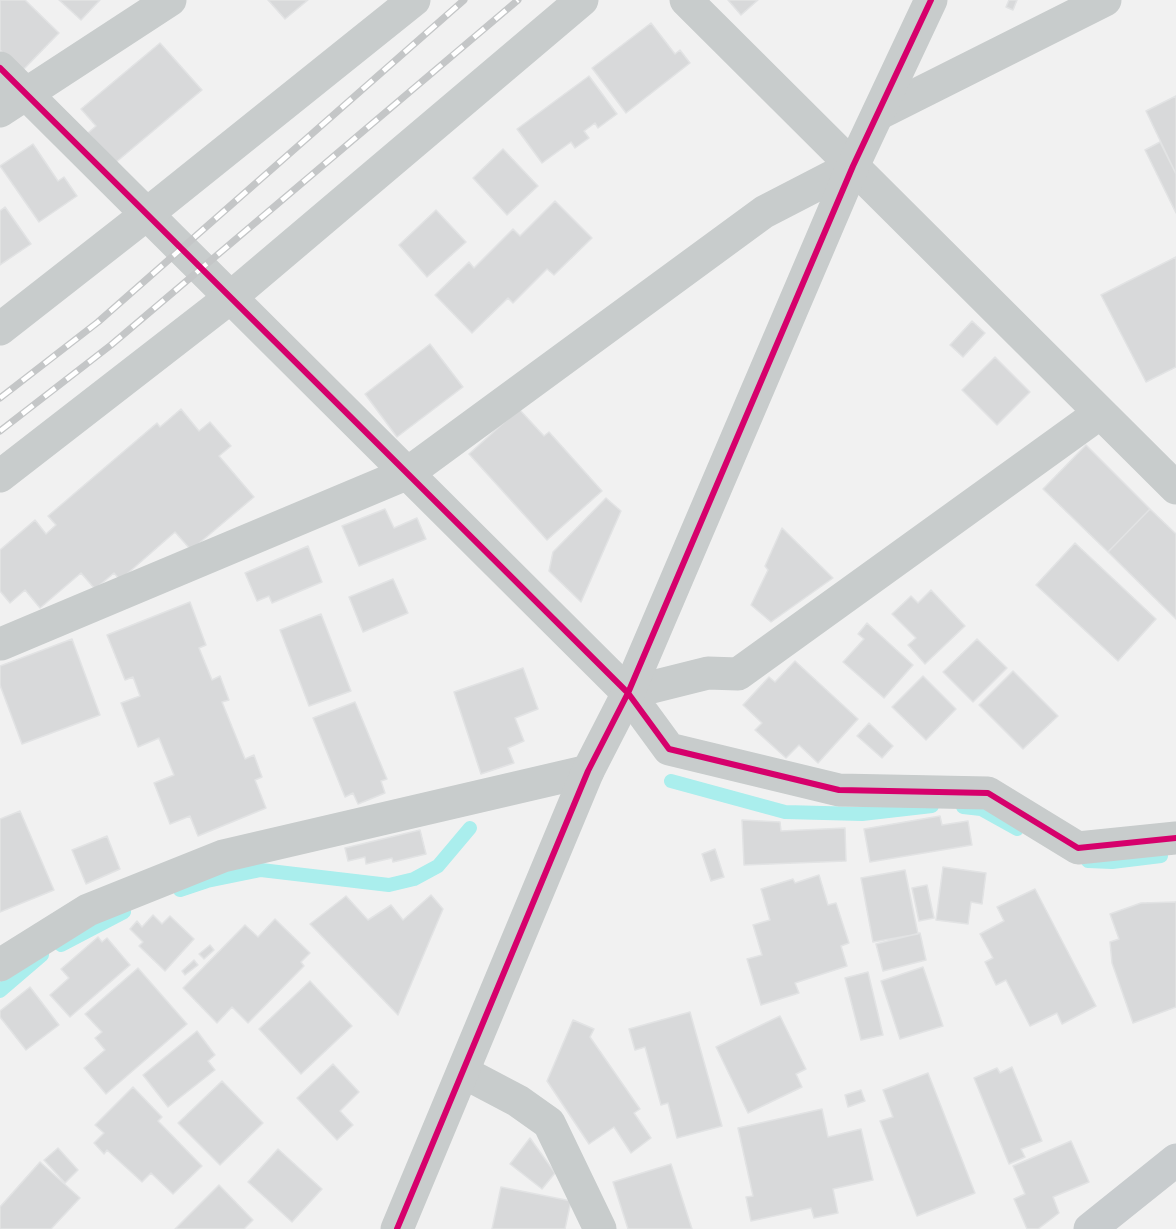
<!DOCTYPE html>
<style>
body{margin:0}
canvas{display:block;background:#f1f1f1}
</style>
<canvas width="1176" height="1229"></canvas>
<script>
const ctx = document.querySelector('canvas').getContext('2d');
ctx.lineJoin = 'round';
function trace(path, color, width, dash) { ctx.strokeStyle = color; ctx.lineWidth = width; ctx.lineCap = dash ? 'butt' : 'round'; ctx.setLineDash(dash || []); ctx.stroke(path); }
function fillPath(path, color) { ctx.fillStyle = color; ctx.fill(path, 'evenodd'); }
trace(new Path2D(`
 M671,781L785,812L862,814L932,806
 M963,807L981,809L1017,829
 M1088,861L1112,862L1161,856
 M180,890L207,881L261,870L389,885L414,879L438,866L470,828
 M61,945L124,912
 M0,991L42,955`), '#aaeeed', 14);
const building = new Path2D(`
 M0,0H25L59,33L22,71L0,50Z
 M59,0H100L81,20Z
 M268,0H308L285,19Z
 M728,0H758L741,15Z
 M1009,0H1017L1013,10L1006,7Z
 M651,23L675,54L680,50L690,63L626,113L592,68Z
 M160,43L202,90L115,163L88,133L96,126L81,109Z
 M589,76L617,114L598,128L595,123L584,131L589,138L575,148L571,142L542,163L517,129Z
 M1176,96V174L1146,111Z
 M1160,142L1176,174V213L1145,150Z
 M33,144L58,181L64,177L77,196L39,222L0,166Z
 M503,149L538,186L507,215L473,178Z
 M555,201L592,238L554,275L547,269L513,303L508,298L472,333L435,295L469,262L474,268L513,229L520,236Z
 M5,207L31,244L0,265V211Z
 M436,210L466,242L427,277L399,245Z
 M1176,257V367L1146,382L1101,295Z
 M972,321L985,333L963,357L950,345Z
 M430,344L463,387L397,437L365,394Z
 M995,357L1030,392L997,425L962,390Z
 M181,409L199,431L210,422L231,446L219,456L254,497L191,550L175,532L120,580L114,573L95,589L81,573L40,608L25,590L10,603L0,591V550L35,520L46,534L56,525L48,516L157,423L160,427Z
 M519,409L544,436L549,432L602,491L547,540L469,454Z
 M1086,445L1150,509L1108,552L1043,489Z
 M606,498L621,511L581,602L549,571L553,552Z
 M385,509L394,528L417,518L426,539L359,566L342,526Z
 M1150,509L1176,534V619L1108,552Z
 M782,528L833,578L771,622L751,605L768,570L765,566Z
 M1075,543L1156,619L1118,661L1036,585Z
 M308,546L322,582L272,603L269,596L257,601L245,573Z
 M393,579L408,613L363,632L349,597Z
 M931,590L965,626L925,664L908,645L916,638L892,614L911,596L918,603Z
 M190,602L206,645L199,648L212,680L220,676L229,700L222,702L245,759L254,755L262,777L255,780L266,808L198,836L190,816L170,824L154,783L174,775L159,738L138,747L121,703L140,696L133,677L125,680L107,635Z
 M321,614L351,691L309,706L280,630Z
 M867,623L913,665L884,698L843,662L864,639L858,634Z
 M72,639L100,715L22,744L0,685V666Z
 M977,639L1007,668L973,702L943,672Z
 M795,661L858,719L818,763L799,745L786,758L755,730L762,723L743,705L769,677L775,682Z
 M523,668L538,709L515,718L524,741L508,748L514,763L481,774L454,692Z
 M1013,671L1058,716L1023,749L979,705Z
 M923,676L956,709L926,740L892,707Z
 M355,702L387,779L381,781L385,793L358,804L353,793L345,797L313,718Z
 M869,723L893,746L882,758L857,736Z
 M20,811L54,890L0,912V819Z
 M940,816L942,825L968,821L972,845L870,862L864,829Z
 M742,820L780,822L781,831L845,828L846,861L744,865Z
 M420,830L426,854L393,862L392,858L366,864L365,857L348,861L345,848Z
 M107,836L120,869L86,884L72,850Z
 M715,849L724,877L711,881L702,854Z
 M943,867L986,873L982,904L971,902L968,924L936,920Z
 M905,870L918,934L873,942L861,878Z
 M819,875L828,905L836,903L849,943L841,946L847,966L795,983L799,993L761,1005L747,959L762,955L753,925L770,920L761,889L793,879L795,883Z
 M927,885L934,918L919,921L912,888Z
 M1035,889L1096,1006L1062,1024L1057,1013L1030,1026L1006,980L996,985L985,962L993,958L980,934L1004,921L997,907Z
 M431,895L443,909L398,1015L310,924L346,896L368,920L391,905L403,920Z
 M1176,902V1007L1133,1023L1112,963L1110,942L1119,939L1110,914L1141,903Z
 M153,915L162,924L170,916L194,939L165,971L139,946L143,942L130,929L137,921L142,927Z
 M275,919L310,953L301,962L304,966L248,1023L232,1007L217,1023L183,988L245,925L258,937Z
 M920,933L926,960L883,971L876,944Z
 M98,937L102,942L107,938L130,965L70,1017L50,995L69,978L61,969Z
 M210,945L214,950L204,959L199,954Z
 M194,960L198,965L185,975L182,971Z
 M923,967L943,1026L900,1039L881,981Z
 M138,968L187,1024L106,1094L84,1068L105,1050L95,1038L102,1032L85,1014Z
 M868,972L883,1035L861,1040L845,978Z
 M310,981L352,1026L301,1074L259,1029Z
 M30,987L59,1025L26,1050L0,1017V1011Z
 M690,1012L722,1126L677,1138L668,1103L661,1105L645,1047L635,1050L629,1029Z
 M780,1016L806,1069L796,1074L802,1087L748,1113L716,1047Z
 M573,1020L594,1029L590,1037L640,1109L634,1113L651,1138L631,1153L614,1127L589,1144L547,1081Z
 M197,1031L215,1055L208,1061L215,1070L168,1107L143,1075Z
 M333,1064L359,1092L340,1111L353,1125L337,1140L297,1098Z
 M1012,1067L1042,1141L1021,1149L1025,1157L1009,1164L974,1078L997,1068L1000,1073Z
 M928,1073L975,1193L917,1216L880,1121L893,1117L883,1090Z
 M222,1081L263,1123L220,1165L178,1123Z
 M133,1087L162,1117L158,1121L202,1166L173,1194L151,1173L142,1182L107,1150L104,1154L94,1143L104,1133L95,1125Z
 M861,1090L865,1101L848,1107L845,1095Z
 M822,1109L828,1137L861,1129L873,1180L833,1189L838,1213L814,1218L811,1208L751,1221L746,1197L753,1196L738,1128Z
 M530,1138L555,1173L542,1189L510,1164Z
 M1071,1141L1089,1182L1053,1197L1059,1213L1038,1229H1027L1014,1199L1025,1194L1013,1166Z
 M58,1148L78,1170L65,1183L44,1160Z
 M278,1149L322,1189L292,1222L248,1182Z
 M40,1162L80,1198L51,1229H0V1207Z
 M671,1164L692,1229H628L613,1182Z
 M219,1185L253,1220L244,1229H175Z
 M501,1187L571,1201L565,1229H492Z`);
fillPath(building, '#d8d9da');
trace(building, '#e2e3e4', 1.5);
trace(new Path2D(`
 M686,0L1176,488
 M0,68L628,693L669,749L839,790L988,793L1078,848L1176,838
 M0,111L170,0
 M878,114L1105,0
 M0,643L1,644L408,473L764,212L853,166
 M628,693L708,673L738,674L1100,413
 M0,965L88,910L223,856L588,771
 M463,1072L518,1101L549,1123L600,1229`), '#c8cccc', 33);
trace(new Path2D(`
 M0,329L147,214L414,0
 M0,476L231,297L582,0
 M397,1229L588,771L628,693L853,166L931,0`), '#c8cccc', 33);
trace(new Path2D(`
 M1090,1229L1176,1160`), '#c8ccce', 33);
const rail = new Path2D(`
 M0,398L98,322L464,0
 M0,431L111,345L518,0`);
trace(rail, '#c4c6c7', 7);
trace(rail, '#fff', 4.5, [14]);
trace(new Path2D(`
 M0,68L628,693L669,749L839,790L988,793L1078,848L1176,838
 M397,1229L588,771L628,693L853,166L931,0`), '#d6006c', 6);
</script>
